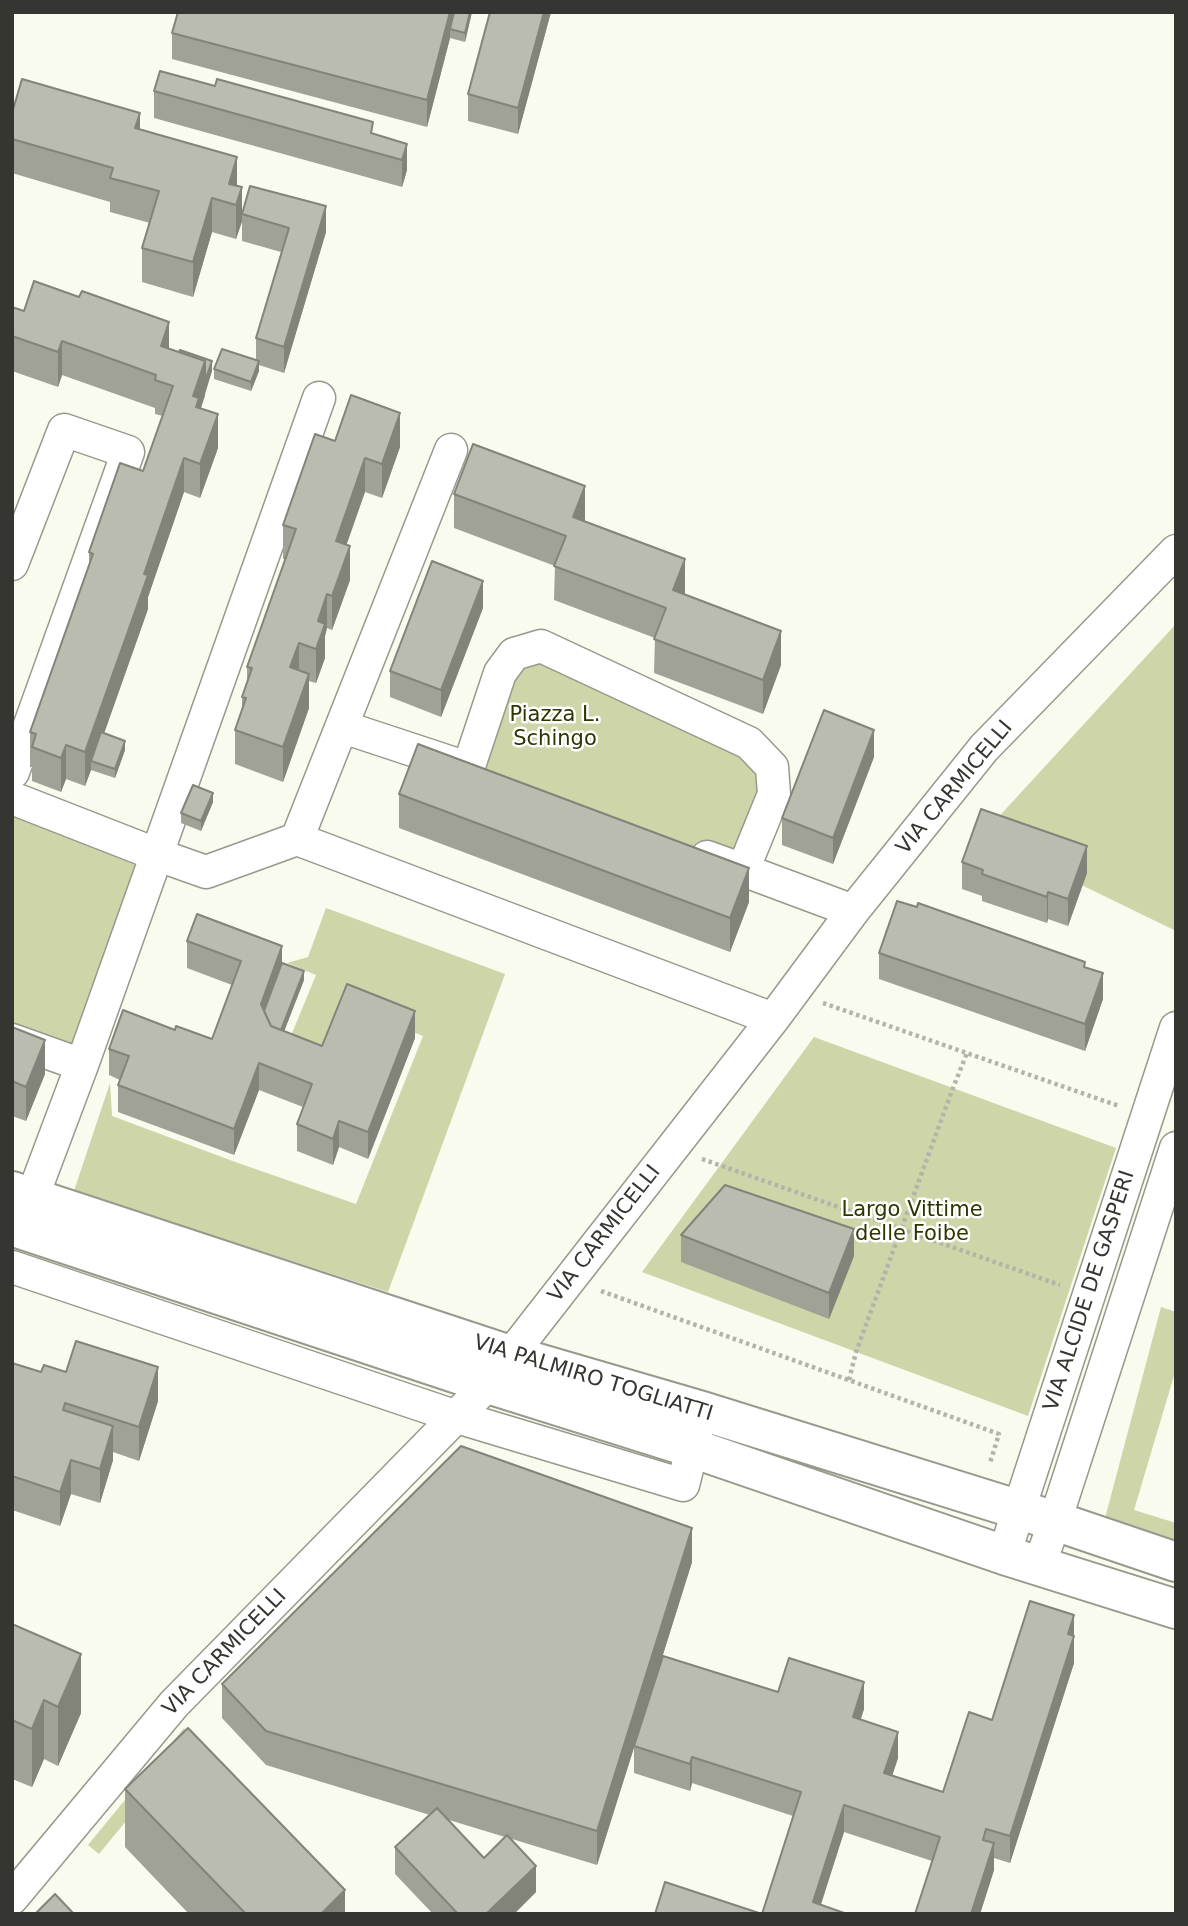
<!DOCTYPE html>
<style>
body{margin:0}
#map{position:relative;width:1188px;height:1926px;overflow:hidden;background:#f8fbed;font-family:"DejaVu Sans",sans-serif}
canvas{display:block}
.frame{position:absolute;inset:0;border:14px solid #353631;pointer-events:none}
</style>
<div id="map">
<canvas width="1188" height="1926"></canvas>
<div class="frame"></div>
</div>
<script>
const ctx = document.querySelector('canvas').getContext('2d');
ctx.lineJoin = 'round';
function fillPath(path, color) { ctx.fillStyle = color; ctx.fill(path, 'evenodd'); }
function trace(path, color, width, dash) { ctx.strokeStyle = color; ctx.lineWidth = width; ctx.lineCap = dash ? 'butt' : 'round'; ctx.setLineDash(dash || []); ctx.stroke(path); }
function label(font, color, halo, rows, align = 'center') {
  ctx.font = font + ' "DejaVu Sans",sans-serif'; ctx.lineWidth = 5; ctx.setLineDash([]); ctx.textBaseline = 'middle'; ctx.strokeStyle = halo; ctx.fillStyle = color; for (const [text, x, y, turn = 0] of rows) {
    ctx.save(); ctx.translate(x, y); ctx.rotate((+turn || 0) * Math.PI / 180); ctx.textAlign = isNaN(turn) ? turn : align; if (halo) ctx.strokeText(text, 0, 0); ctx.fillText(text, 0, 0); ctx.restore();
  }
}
fillPath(new Path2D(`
 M1176,624V931L981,836Z
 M541,646L772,767L743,870L468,769L500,673Z
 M12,816L144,868L75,1053L12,1029Z
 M326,908L505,974L388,1292L74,1191L110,1083L112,1116L238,1163L356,1204L423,1036L340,1003L321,1056L288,1043L316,975L287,963L308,957Z
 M814,1037L1116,1148L1028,1416L642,1272Z
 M1161,1307L1176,1312V1369L1134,1510L1176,1523V1547L1104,1522Z
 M184,1728L191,1742L99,1854L88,1845Z`), '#cdd5a9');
const minor = new Path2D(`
 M12,564L64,430L128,452L13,772
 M343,727L455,764
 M468,769L500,673L514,654L541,646L749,743L772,767L774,794L743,870L707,857
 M12,798L158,855L206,872L297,839L773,1019
 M297,839L451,450
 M743,870L853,911
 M12,1040L82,1065
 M32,1198L82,1065L319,398
 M12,1267L457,1417L683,1485L698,1425
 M1004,1555L1176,1028
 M1039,1566L1055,1521L1176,1148
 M12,1898L174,1704L488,1384L773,1019L853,911L984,748L1176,551`);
const tertiary = new Path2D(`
 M12,1191L510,1355L702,1411L1055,1521L1176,1562
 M32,1198L20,1229L488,1384L692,1448L1004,1555L1176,1609`);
trace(minor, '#96998c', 35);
trace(tertiary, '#96998c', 42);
trace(new Path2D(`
 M823,1003L1119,1106
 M702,1159L1060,1285
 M601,1291L999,1434L990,1463
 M849,1380L856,1352L953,1088L967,1053`), '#b1b4a9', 4.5, [3.5, 3.5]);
trace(minor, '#fff', 32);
trace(tertiary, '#fff', 38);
fillPath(new Path2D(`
 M472,12L465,42L450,38L427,127L172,59V33Z
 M551,12L518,134L468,121V94Z
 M154,91L373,134L407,144V170L402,187L154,118Z
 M12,113L140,129L237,186L242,214L326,232L284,373L259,365V371L251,391L214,379V369L256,361V338L281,252L242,241V222L236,239L212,232L193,297L142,282V248L150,223L110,212V202L12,173Z
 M12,307L24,311L169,349L212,371L205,390V396L201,408L218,448L200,498L184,492L148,597V609L104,733L125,750L115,778L91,770L85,786L66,779L61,792L32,781V767H30V732L89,564V552L143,471L163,416L155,414V408L62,375L58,387L12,371Z
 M335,441L400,447L382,498L365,492L346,544L350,580L332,630L327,628L325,636V658L316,683L309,681V708L283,782L235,764V730L242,710V697L247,682V667L285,559H283V525Z
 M454,494L585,520L584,521L685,593L684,594L781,665L763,714L654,673L655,638L554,600L555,566L454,528Z
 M483,608L441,717L390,697V671Z
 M874,757L833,864L782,845V818Z
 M399,794L749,902L730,952L399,828Z
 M213,802L201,831L181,823V813Z
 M962,862L1087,873L1068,926L1048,919L1047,923L982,901V896L962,889Z
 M187,941L282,963L304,980L284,1031L322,1046L415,1038L368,1159L339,1147L333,1165L297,1151V1124L303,1107L259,1090L234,1155L118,1112V1085L120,1080L109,1075V1049L175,1030L212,1039L232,985L187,968Z
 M879,953L1085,967L1103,999L1085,1051L879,979Z
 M12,1027L45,1074L26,1121L12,1116Z
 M681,1235L854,1256L829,1319L681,1262Z
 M12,1363L41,1372L158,1401L139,1461L113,1452V1460L100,1503L71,1494L60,1526L12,1510Z
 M692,1562L644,1715L778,1692L864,1709L860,1719L898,1758L892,1776L943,1792L992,1720L1074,1636V1663L1010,1863L994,1858V1870L980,1914H915L932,1861L844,1832L820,1905L762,1914L793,1816L692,1783L690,1791L634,1773V1748L597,1865L512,1839L536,1892L514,1914H433L395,1874V1847L430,1815L266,1765L222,1718V1684ZM449,1820L505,1837L484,1858Z
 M12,1624L81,1713L58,1766L44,1759L32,1787L12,1779Z
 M125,1789L345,1914H189L125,1847Z`), '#a0a296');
fillPath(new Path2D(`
 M450,12H457L450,29V38L427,127V100Z
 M470,12H472L465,42V33Z
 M544,12H551L518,134V108Z
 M140,113V147L135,128Z
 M407,144V170L402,187V160Z
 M237,157V192L229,184Z
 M242,187V221L236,239V205Z
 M212,198V232L193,297V262Z
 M326,206V232L284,373V347Z
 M169,322V356L161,346Z
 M62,341V375L58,387V352Z
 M205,361H212V371L199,414L196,441L193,396Z
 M259,361V371L251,391V382Z
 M400,413V447L382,498V464Z
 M218,414V448L200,498V464Z
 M184,458V492L148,597V609L94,762L91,761V770L85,786V752L144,574Z
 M365,458V492L336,575V541Z
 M585,486V520L573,551V517Z
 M350,546V580L332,630V596Z
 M685,559V593L673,624V590Z
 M483,581V608L441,717V690Z
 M327,594V628L325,636V658L316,683V649L318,621Z
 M781,631V665L763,714V680Z
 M299,643V677L290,667Z
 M309,674V708L283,782V747Z
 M874,730V757L833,864V838Z
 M125,741V750L115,778V769Z
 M66,745V779L61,792V758Z
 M213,793V802L201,831V821Z
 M1087,846V873L1068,926V899Z
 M749,868V902L730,952V918Z
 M1048,892V919L1047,923V897Z
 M282,946V972L263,1025L261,1004Z
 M304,971V980L275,1055V1045Z
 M1103,973V999L1085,1051V1024Z
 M415,1011V1038L368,1159V1132Z
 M45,1040V1074L26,1121V1087Z
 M259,1063V1090L234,1155V1129Z
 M339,1121V1147L333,1165V1139Z
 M854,1229V1256L829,1319V1293Z
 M158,1367V1401L139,1461V1427Z
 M113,1426V1460L100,1503V1469Z
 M71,1460V1494L60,1526V1492Z
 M692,1528V1562L597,1865V1831Z
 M1074,1615V1663L1010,1863V1836Z
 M81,1654V1713L58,1766V1707Z
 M864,1682V1709L853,1744V1717Z
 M44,1700V1759L32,1787V1729Z
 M898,1732V1758L884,1800V1773Z
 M692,1757V1783L690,1791V1764Z
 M844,1805V1832L818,1914L813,1902Z
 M994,1843V1870L980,1914H971Z
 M536,1866V1892L514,1914H486Z
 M345,1890V1914H321Z`), '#82847a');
const building = new Path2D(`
 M178,12H450L427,100L172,33Z
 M454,12H470L465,33L450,29Z
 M490,12H544L518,108L468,94Z
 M160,71L215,86L217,79L373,122L371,133L407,144L402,160L154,91Z
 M22,79L140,113L135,128L237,157L229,184L242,187L236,205L212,198L193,262L142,248L159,191L110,178L113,168L12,139V113Z
 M250,186L326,206L284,347L256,338L289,228L242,214Z
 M34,281L79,297L82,291L169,322L161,346L205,361L193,396L199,398L196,407L218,414L200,464L184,458L144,574L148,575L85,752L66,745L61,758L32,747L36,734L30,732L93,554L89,552L120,463L143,471L173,386L155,380L156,375L62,341L58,352L12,336V307L24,311Z
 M222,349L259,361L251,382L214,369Z
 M180,350L212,361L205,381V361L179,352Z
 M351,395L400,413L382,464L365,458L336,541L350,546L332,596L327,594L318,621L325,624L316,649L299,643L290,667L309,674L283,747L235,730L246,698L242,697L252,668L247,667L296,529L283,525L315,434L335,441Z
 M473,444L585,486L573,517L685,559L673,590L781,631L763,680L654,639L666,608L554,566L566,536L454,494Z
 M432,561L483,581L441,690L390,671Z
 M824,710L874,730L833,838L782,818Z
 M101,732L125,741L115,769L91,761Z
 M418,744L749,868L730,918L399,794Z
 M193,785L213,793L201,821L181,813Z
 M981,809L1087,846L1068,899L1048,892L1047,897L982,874L983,870L962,862Z
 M897,901L917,907L918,903L1085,962L1084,967L1103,973L1085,1024L879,953Z
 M197,914L282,946L261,1004L271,1026L322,1046L347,984L415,1011L368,1132L339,1121L333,1139L297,1124L312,1084L259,1063L234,1129L118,1085L129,1056L109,1049L123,1010L175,1030L176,1026L212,1039L241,961L187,941Z
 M282,963L304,971L281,1030L271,1026L264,1011Z
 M12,1027L45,1040L26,1087L12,1081Z
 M725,1185L854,1229L829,1293L681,1235Z
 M76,1341L158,1367L139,1427L65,1403L63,1410L113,1426L100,1469L71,1460L60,1492L12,1476V1363L41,1372L44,1365L66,1372Z
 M461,1446L692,1528L597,1831L266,1731L222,1684Z
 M1030,1601L1074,1615L1068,1634L1074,1636L1010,1836L986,1829L983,1840L994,1843L971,1914H915L940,1837L844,1805L813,1902L847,1914H762L801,1792L692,1757L690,1764L634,1746L663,1656L778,1692L789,1658L864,1682L853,1717L898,1732L884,1773L943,1792L969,1712L992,1720Z
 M12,1624L81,1654L58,1707L44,1700L32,1729L12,1720Z
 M188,1728L345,1890L321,1914H246L125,1789Z
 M437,1808L484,1858L507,1835L536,1866L486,1914H458L395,1847Z
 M665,1882L762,1914H655Z
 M55,1894L74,1914H35Z`);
fillPath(building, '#babcaf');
trace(building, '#82847a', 2);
label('21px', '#303500', '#fff', [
 ["Piazza L.",555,716],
 ["Schingo",555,740],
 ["Largo Vittime",912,1211],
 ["delle Foibe",912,1235]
]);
label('21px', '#353631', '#fff', [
 ["VIA CARMICELLI",955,788,-50],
 ["VIA CARMICELLI",605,1234,-52],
 ["VIA ALCIDE DE GASPERI",1090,1291,-72],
 ["VIA PALMIRO TOGLIATTI",593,1379,17],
 ["VIA CARMICELLI",225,1653,-46]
]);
</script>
